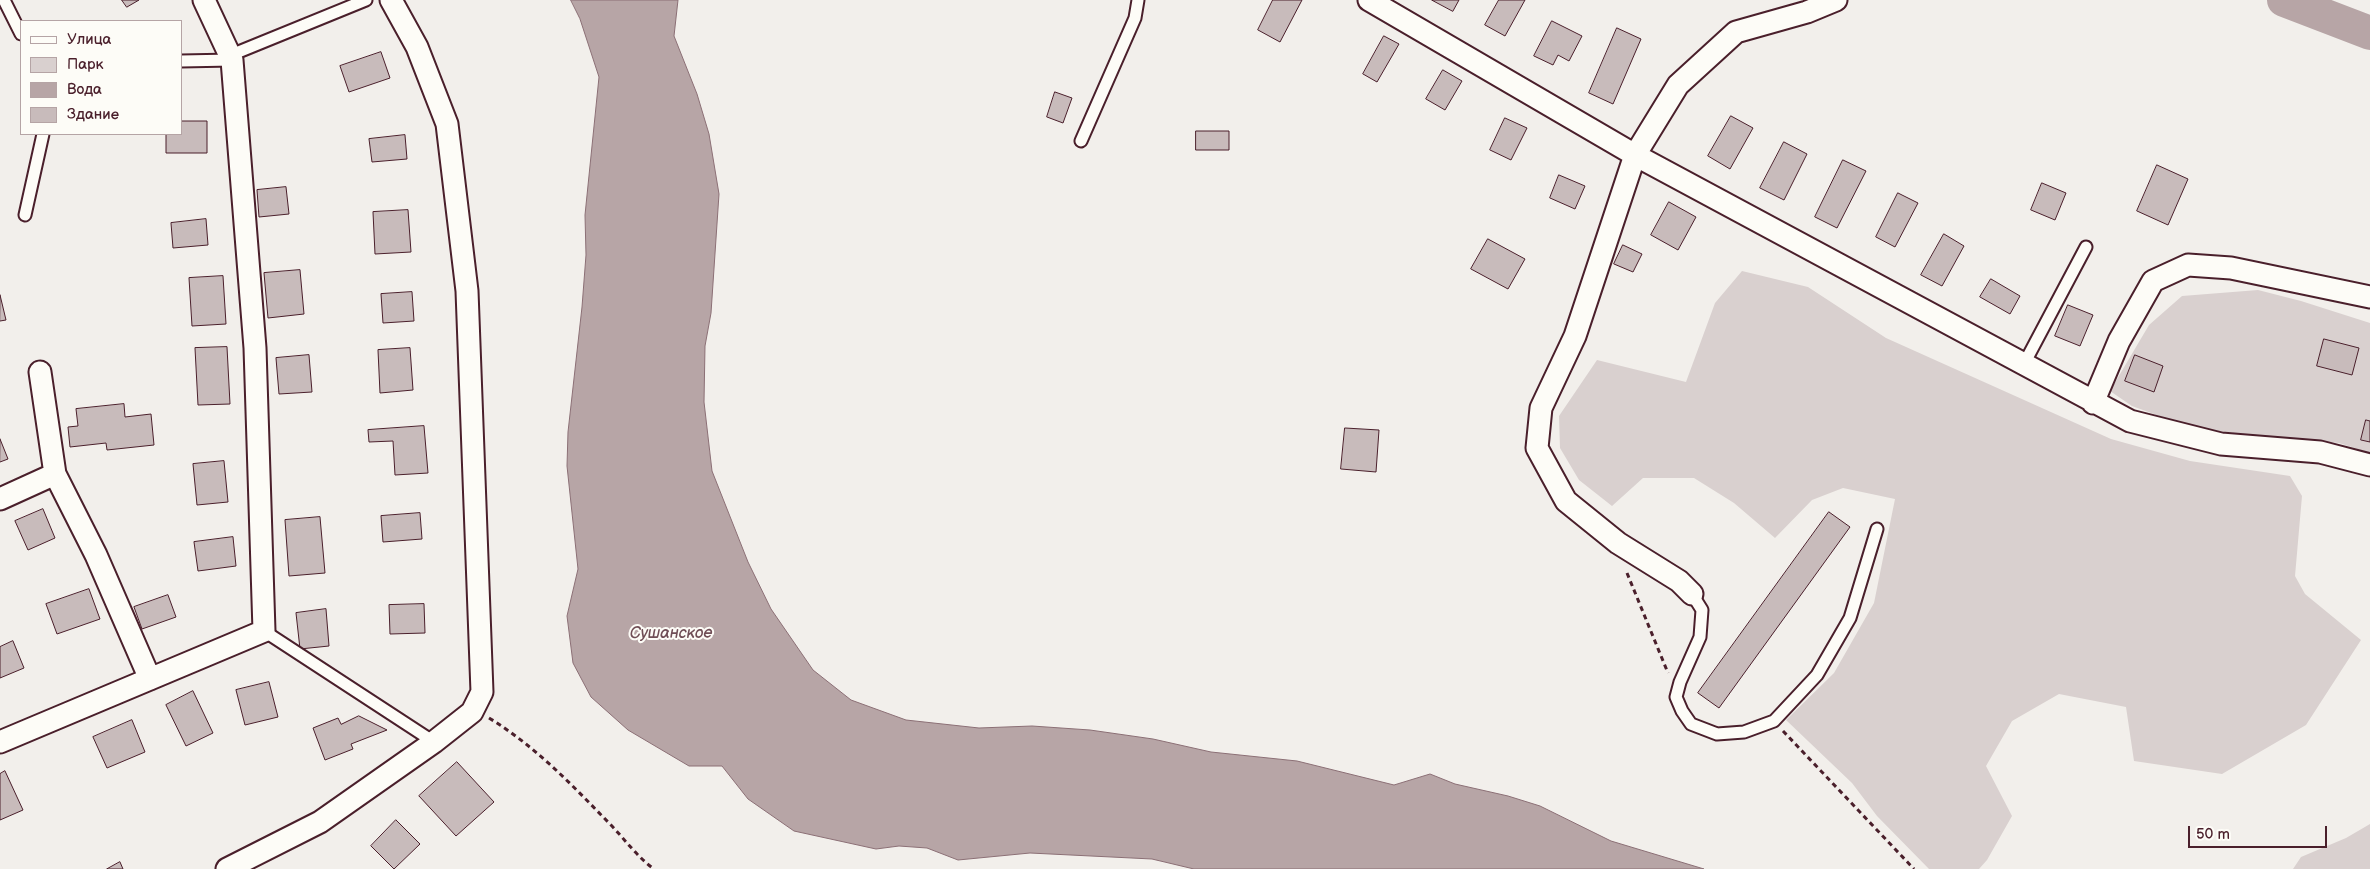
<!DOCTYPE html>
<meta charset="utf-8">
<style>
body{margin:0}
#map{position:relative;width:2370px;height:869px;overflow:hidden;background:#f2efeb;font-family:"Balsamiq Sans",sans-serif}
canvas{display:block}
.legend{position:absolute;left:20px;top:20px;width:162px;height:115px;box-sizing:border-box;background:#fdfcf7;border:1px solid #b5a4a5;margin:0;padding:6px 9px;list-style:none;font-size:15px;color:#4a1f2b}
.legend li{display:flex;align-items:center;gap:10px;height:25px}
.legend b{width:25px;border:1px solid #b5a4a5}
.scale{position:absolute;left:2188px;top:826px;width:139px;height:22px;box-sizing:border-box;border:2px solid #4a1f2b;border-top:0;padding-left:6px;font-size:15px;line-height:18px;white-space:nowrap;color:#4a1f2b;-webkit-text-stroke:4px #fdfcf7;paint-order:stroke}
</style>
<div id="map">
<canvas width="2370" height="869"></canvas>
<ul class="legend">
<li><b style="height:6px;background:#fdfcf7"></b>Улица</li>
<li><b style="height:14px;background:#d9d0cf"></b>Парк</li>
<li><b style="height:14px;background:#b7a5a6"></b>Вода</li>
<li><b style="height:14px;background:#c8bbbb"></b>Здание</li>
</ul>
<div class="scale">50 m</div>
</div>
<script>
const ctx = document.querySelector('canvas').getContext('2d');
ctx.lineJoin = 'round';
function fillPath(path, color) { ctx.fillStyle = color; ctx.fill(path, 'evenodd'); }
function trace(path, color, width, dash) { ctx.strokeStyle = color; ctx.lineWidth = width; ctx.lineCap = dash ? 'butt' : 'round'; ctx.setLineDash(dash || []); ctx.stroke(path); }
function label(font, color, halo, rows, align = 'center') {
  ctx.font = font + ' "Balsamiq Sans",sans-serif'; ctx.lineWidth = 4; ctx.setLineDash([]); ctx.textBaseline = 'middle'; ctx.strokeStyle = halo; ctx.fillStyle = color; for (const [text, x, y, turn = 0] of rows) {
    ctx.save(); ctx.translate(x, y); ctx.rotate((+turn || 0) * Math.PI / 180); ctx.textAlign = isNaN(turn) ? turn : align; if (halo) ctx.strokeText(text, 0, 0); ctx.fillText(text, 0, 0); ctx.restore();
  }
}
fillPath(new Path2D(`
 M1742,271L1808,287L1886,338L2111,439L2190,461L2290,476L2302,496L2295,576L2305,594L2361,640L2306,725L2222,774L2134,761L2126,707L2059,694L2012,721L1986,766L2012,816L1987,860L1979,869H1929L1877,816L1852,783L1786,720L1834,673L1874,603L1895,499L1843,488L1812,500L1775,538L1734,503L1694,478H1643L1612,506L1579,480L1560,448L1559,416L1597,360L1686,382L1715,303Z
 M2258,290L2301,301L2370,323V453L2339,443L2223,432L2176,422L2132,406L2110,391L2149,325L2182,296Z
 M2370,824V869H2293L2301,857L2346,838Z`), '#d9d0cf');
const water = new Path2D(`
 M571,0H678L674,36L697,94L709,134L719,194L711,313L705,346L704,402L712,471L748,562L771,609L813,670L851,700L906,720L979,728L1032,726L1090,730L1153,739L1211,752L1297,761L1394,785L1430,774L1455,784L1508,796L1540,806L1611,841L1704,869H1194L1152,859L1030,853L958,860L927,848L899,846L876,849L794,831L748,799L722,766H689L628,730L591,697L573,663L567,616L578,569L567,466L568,432L582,307L586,255L585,215L599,77L580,19Z`);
fillPath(water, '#b7a5a6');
trace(water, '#8b6f75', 1);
trace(new Path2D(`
 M2284,0L2370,33`), '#b7a5a6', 34);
const building = new Path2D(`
 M122,0H139L127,7Z
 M1273,0H1302L1280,42L1258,30Z
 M1432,0H1459L1453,11Z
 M1499,0H1525L1505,36L1485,25Z
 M1552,21L1582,36L1569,61L1558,55L1553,65L1534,56Z
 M1617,28L1641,39L1613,104L1589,93Z
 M1384,36L1399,44L1377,82L1363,74Z
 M381,52L390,78L349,92L340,66Z
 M1443,70L1462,81L1445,110L1426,99Z
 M1055,92L1072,98L1063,123L1047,117Z
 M1731,116L1753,128L1730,169L1708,156Z
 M1505,118L1527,128L1511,160L1490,150Z
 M181,121H207V153H166V134H181Z
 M1196,131H1229V150H1196Z
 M405,135L407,159L372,162L369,139Z
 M1784,142L1807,154L1784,200L1760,188Z
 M1843,160L1866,171L1837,228L1815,217Z
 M2157,165L2188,179L2168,225L2137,211Z
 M1559,175L1585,186L1575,209L1550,198Z
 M2042,183L2066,193L2055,220L2031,210Z
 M286,187L289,214L259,217L257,190Z
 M1898,193L1918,203L1895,247L1876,237Z
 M1669,202L1696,217L1678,250L1651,235Z
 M408,210L411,252L375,254L373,212Z
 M206,219L208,245L173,248L171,223Z
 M1944,234L1964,246L1942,286L1921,275Z
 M1488,239L1525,259L1508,289L1471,269Z
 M1623,245L1642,254L1633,272L1614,264Z
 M300,270L304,314L268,318L264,273Z
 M223,276L226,324L192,326L189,278Z
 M1991,279L2020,296L2010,314L1980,297Z
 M412,292L414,321L383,323L381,294Z
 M0,295L6,320L0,321Z
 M2068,305L2093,315L2080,346L2055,336Z
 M2324,339L2359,348L2352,375L2317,366Z
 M227,347L230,404L198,405L195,348Z
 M410,348L413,390L380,393L378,350Z
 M309,355L312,392L279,394L276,358Z
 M2135,355L2163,366L2154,392L2125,381Z
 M124,404L125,417L151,414L154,445L107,450L106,443L70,447L68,427L78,426L76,409Z
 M2366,420L2370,421V442L2361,440Z
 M424,426L428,473L395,475L393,441L369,442L368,430Z
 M1345,428L1379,430L1376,472L1341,469Z
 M0,439L8,459L0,462Z
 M224,461L228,502L197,505L193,464Z
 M43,509L55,538L28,550L15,521Z
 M1829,512L1850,527L1719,708L1698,693Z
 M420,513L422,539L383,542L381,516Z
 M320,517L325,573L289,576L285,520Z
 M233,537L236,566L198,571L194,542Z
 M89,589L100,619L57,634L46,604Z
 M168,595L176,617L142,629L134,607Z
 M424,604L425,633L390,634L389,605Z
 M326,609L329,646L300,649L296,613Z
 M13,641L24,668L0,678V647Z
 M269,682L278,717L245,725L236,690Z
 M193,691L213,733L186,746L166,705Z
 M359,716L387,730L351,744L353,749L325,760L313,728L338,718L341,724Z
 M132,720L145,752L107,768L93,737Z
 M457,762L494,802L456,836L419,796Z
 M5,771L23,810L0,820V774Z
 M396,820L420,844L394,869L371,846Z
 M120,862L123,869H107Z`);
fillPath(building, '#c8bbbb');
trace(building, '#4a1f2b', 1);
const service = new Path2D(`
 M4,0L21,34
 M231,55L366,0
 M181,61L232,60
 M1081,141L1135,18L1138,0
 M25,215L43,134
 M2024,364L2086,247
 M1692,594L1702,610L1700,637L1680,682L1676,697L1682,711L1691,724L1717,734L1744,732L1774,721L1817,675L1850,618L1877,529
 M264,631L434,742`);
const minor = new Path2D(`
 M1369,0L1635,155L2130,421L2221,444L2320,452L2370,465
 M40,372L55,474L96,555L150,679
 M2093,403L2119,341L2153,281L2188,265L2231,268L2370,297
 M0,499L55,474
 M1692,594L1679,581L1618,543L1566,501L1537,448L1541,408L1575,336L1635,155L1678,85L1736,32L1807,12L1836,0
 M0,742L264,631L255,348L232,60L204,0
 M227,869L320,822L434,742L472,712L482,692L467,291L447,124L417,47L391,0`);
trace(service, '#4a1f2b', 15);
trace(minor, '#4a1f2b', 25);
trace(new Path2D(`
 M1627,573L1668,673
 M489,718C535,746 571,784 608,822C624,838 636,856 654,869
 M1783,731L1914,869`), '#4a1f2b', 3, [5, 4]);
trace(service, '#fdfcf7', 11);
trace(minor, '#fdfcf7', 21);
label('italic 16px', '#704e56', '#fdfcf7', [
 ["Сушанское",671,634]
]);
</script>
